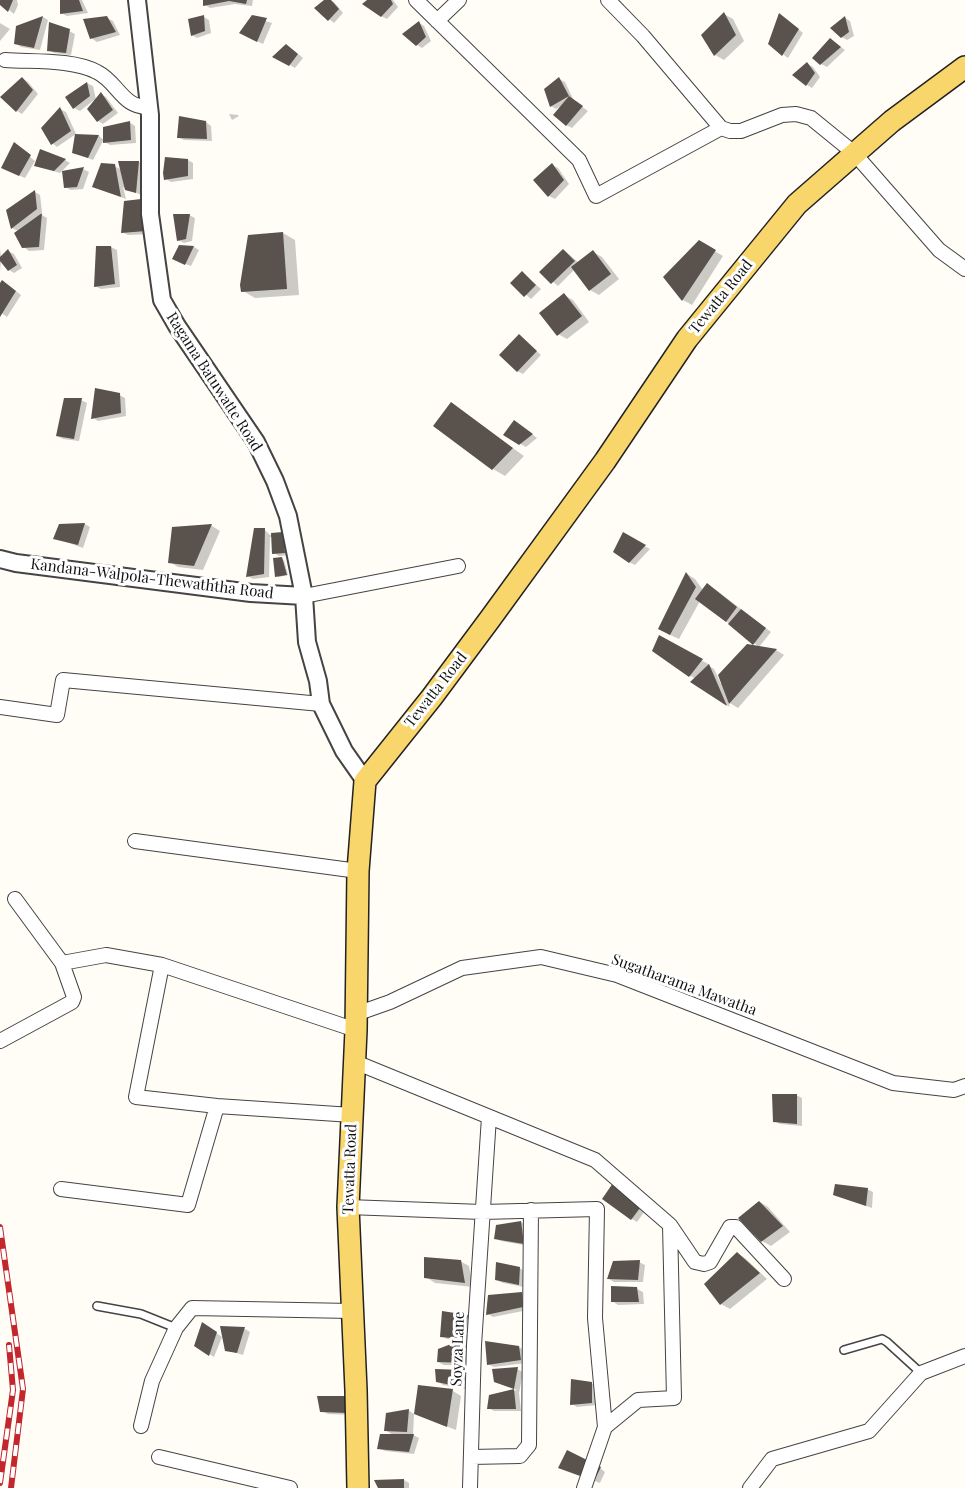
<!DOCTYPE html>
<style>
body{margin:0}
canvas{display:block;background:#fffdf5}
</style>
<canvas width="965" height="1488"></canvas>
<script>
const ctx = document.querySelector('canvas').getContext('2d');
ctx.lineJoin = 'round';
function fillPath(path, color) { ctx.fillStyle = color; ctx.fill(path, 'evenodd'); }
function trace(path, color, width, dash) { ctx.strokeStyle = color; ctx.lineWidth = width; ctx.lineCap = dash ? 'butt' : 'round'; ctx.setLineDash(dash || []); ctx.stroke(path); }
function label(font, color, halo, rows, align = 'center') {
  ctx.font = font + ' "Playfair Display",serif'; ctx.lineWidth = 6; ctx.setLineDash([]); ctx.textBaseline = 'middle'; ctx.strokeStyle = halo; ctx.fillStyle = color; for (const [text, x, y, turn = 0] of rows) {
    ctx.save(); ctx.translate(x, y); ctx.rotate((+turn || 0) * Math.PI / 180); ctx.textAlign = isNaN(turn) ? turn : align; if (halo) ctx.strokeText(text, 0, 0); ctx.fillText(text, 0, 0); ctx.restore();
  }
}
fillPath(new Path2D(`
 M0,0H17L18,5L14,14L0,3Z
 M61,0H82L88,13L67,16L61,13Z
 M205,0H253L252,6L235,4L210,8L205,5Z
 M327,0L334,2L343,13L334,23L329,19Z
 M369,0H393L398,7L387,19L381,16Z
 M724,14L733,19L744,41L724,60L715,55L703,35Z
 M43,17L48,20L40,50L21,47L15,43L17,27Z
 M204,17L209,20L211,33L197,38L192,35Z
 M252,17L272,23L263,44L246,36Z
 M107,18L113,21L120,35L97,42L91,38Z
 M785,18L803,33L788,58L769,44Z
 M845,18L850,21L854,36L847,40L842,37Z
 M0,23L10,29L0,41Z
 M419,23L424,26L431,41L422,48L417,45Z
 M69,31L75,34L71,55L54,53L49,50Z
 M830,39L845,50L827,67L821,64Z
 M292,49L303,58L295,68L275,56Z
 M808,64L813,67L820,77L812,88L807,85Z
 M22,78L28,82L38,94L22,114L17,111Z
 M559,79L565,82L574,101L588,111L572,128L566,125L563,105L556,109L551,106Z
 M87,83L93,86L96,100L101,94L106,97L118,113L103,124L98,121L94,100L80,111L74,108L67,97Z
 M60,109L66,112L76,134L57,147L52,143Z
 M229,114L238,115L239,116L232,120Z
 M129,122L135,126L136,143L110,145L103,141L93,160L80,155L76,136H99L104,140Z
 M206,122L211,126L212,141L184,140L178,137Z
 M19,148L35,161L25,178L9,171Z
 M41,150L65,160L70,163L60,173L42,168L36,165Z
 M188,160L193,163V179L171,182L166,179Z
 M139,162L144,165L141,195L123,187L126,199L99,189L114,166L122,170Z
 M552,165L558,168L569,184L555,199L549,196Z
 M83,169L89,172L83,189L71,190L65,187L64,172Z
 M35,192L40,195L42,212L40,214L47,218L44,250L29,251L24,247L18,231L12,228Z
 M140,201L146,204L151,234L128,235L122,232Z
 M189,215L195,218L192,241L184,243L178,240Z
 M283,233L295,240L299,295L255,298L243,291L249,236Z
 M699,242L723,256L692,305L683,300L665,277Z
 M180,246L194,247L199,250L191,266L180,262Z
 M111,247L117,250L120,287L101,289L95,286Z
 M0,248L1,258L8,251L14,254L22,268L14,273L9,270L1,260L0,273Z
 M564,250L579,263L593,252L602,257L619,279L599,295L590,290L575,269L558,286L541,272Z
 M522,273L541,289L531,299L512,283Z
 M8,285L21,295L7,317L0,312V286Z
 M564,295L573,300L589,322L567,339L558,334Z
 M520,336L541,355L523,374L517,371Z
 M119,395L125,398L126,416L98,421L93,418Z
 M81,400L87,403L79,441L63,439L57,436Z
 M451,404L524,456L505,476L493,469Z
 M520,425L537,438L526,447L505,435Z
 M85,524L90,527L83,548L55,538L60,525Z
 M212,526L220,531L203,570L178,567L170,562L173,528Z
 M265,530L270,535L282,533L288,537L290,555L279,556L274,553L272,537H270L269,577L253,579L248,576Z
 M623,534L650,549L635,565L629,562Z
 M282,559L284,560L288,575L279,577L277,576Z
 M687,574L695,579L703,590L707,585L716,590L771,632L759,647L700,601L679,639L668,634Z
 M660,637L710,665L709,666L714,669L721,684L748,646L776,650L784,655L738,708L728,702L730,707L692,682L696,679L689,675Z
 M796,1095L802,1098V1126L780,1124L775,1121Z
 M619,1188L647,1208L637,1222L632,1219Z
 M867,1189L873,1192L872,1208L834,1195Z
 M760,1202L768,1207L790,1232L771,1246L762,1241L741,1218Z
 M521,1222L527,1226L529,1246L501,1241L495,1238L497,1227Z
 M738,1254L746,1259L767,1279L730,1309L721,1304L706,1284Z
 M460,1261L469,1266L473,1287L435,1283L426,1277Z
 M639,1262L645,1265L643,1282H614L609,1279Z
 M519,1268L525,1271L524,1287L503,1283L497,1280Z
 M637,1289L643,1292L644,1304L618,1305L612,1301Z
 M521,1293L527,1296L528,1310L493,1317L488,1314Z
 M467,1316L473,1319L472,1366L444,1365L438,1362L463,1341L447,1339L441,1336Z
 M208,1327L222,1337L214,1357L196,1346Z
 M222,1327L245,1329L250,1332L243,1355L227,1350Z
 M519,1347L525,1351L526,1363L494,1367L488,1364Z
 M517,1369L523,1372L519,1393L521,1411H494L488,1408L491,1396L517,1390L501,1384Z
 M437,1371H464L469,1374L467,1389L443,1385L437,1381Z
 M591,1383L597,1386V1405L577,1407L572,1404Z
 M453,1391L461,1396L456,1430L425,1418Z
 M319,1397L353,1415L328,1414L322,1411Z
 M408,1410L414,1414L413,1435L419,1438L414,1454L385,1451L379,1448L395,1436L385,1430Z
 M560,1467L600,1468L605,1472L600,1483Z
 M404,1480L409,1483V1488H380Z`), '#0003');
fillPath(new Path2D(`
 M0,0H13L8,12L0,5Z
 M60,0H79L83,11L60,14Z
 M203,0H247L246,4L229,1L203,6Z
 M324,0H331L339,9L328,21L314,8Z
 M367,0H391L393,4L381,17L362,4Z
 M724,12L736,35L714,56L701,35Z
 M779,13L799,29L782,56L768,44Z
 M204,15L205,31L191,36L188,19Z
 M252,15L267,18L257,42L239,33Z
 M43,16L34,48L14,44L16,26Z
 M107,16L116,32L90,39L83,19Z
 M845,16L849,32L841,38L830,28Z
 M419,21L426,37L416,46L402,34Z
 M49,22L70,29L66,53L47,51Z
 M830,38L841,47L820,65L812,58Z
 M286,44L298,54L289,66L272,57Z
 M807,62L815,73L806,86L792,75Z
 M22,77L33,90L16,112L0,97Z
 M559,77L569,96L550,107L544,89Z
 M87,82L90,96L73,109L65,97Z
 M101,92L113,110L97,122L87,109Z
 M569,96L583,106L566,126L553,115Z
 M60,107L71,131L51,145L41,128Z
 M179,116L206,121L207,139L177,138Z
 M130,121L131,140L103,143V127Z
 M75,134L99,135L88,158L72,153Z
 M14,142L31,155L19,176L1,168Z
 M40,149L66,159L54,171L34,166Z
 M165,157L188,159V176L164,180L163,173Z
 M118,161H139L136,193L125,190Z
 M101,163L115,164L121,197L92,187Z
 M552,163L564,180L548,197L533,180Z
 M84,167L77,187L64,188L62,171Z
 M35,190L37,209L11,229L6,210Z
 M141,199L146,231L121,233L124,201Z
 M42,213L39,247L22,248L14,233Z
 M173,214H190L186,239L177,241Z
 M283,232L287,289L241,292L240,285L248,235Z
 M699,240L716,250L682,301L663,277Z
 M179,245L194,246L185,265L172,259Z
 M96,246H111L115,284L94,287Z
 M8,249L17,265L8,271L0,261V257Z
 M563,249L575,261L551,284L539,272Z
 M593,250L611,274L589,291L571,267Z
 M522,271L536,285L524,297L510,283Z
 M2,280L16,291L0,317V283Z
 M564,293L582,316L557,336L539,313Z
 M519,334L537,351L517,372L499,355Z
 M95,388L120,393L121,413L91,419Z
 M64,398H82L74,439L56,436Z
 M451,402L513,448L492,470L433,426Z
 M514,420L533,434L519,445L503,435Z
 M85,523L78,545L53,539L59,524Z
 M212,524L194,566L168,563L172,527Z
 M254,528H265L264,574L246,577Z
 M283,532L285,553L272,554L271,533Z
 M623,532L646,545L629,563L613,552Z
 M282,557L287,575L275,577L273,558Z
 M686,572L696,587L670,635L658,629Z
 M707,583L737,607L726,622L695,599Z
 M741,609L766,628L753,645L728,624Z
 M659,635L703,659L689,677L652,651Z
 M747,644L777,649L729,704L718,675Z
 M709,664L727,706L690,682Z
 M772,1094H797V1124L773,1122Z
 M613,1183L643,1204L631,1220L602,1199Z
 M835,1184L868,1188L866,1206L833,1195Z
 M759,1201L783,1226L761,1242L738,1218Z
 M521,1221L524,1244L494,1239L496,1225Z
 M737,1252L760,1273L720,1305L704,1284Z
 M424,1257L461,1260L465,1283L424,1278Z
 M640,1260L638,1280L607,1279L613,1261Z
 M496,1262L520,1267L519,1285L495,1280Z
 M611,1286L637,1287L639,1302H611Z
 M522,1292L523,1307L486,1315L488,1295Z
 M442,1311L468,1315L464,1339L440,1337Z
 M202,1322L217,1332L209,1356L194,1346Z
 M220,1326L245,1327L237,1353L225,1351Z
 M464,1339L467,1363L437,1362L438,1349Z
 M485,1341L519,1346L521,1360L487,1365Z
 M518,1367L514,1389L494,1382L492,1369Z
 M435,1369L464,1370L462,1387L436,1382Z
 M571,1379L592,1382V1403L570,1405Z
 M418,1385L453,1389L447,1427L414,1414Z
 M514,1389L516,1409H487L489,1395Z
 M317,1396H350L348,1413L320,1412Z
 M409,1409L407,1432L384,1431L386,1413Z
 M380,1434H414L409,1452L377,1449Z
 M567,1450L601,1467L594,1481L558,1468Z
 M404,1479V1488H378L374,1480Z`), '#5a524d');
const service = new Path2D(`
 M97,1306L141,1314L176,1328
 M844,1350L882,1339L887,1342L921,1373`);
const minor = new Path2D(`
 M416,0L579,160L596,196L721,128L730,131H741L782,115L796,114L811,118L854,153L939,250L965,269
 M608,0L643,36L721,128
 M437,21L459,0
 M5,60C33,62 73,59 97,72C118,82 122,108 149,107
 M304,596L458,566
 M0,707L57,715L63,680L321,704
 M135,841L358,871
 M15,899L62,963
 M162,965L136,1097L217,1106
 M356,1014L390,1002L462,968L541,957L617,975L893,1083L954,1090L965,1086
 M0,1041L72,1002L74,997L62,963L106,955L162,965L356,1030
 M355,1062L595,1160L670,1225L674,1398L638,1400L605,1427
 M61,1189L188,1205L217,1106L352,1115
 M348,1207L482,1212L597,1209L595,1318L605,1427L584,1488
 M670,1225L695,1262L704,1264L710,1262L730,1227H736L784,1279
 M141,1426L152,1381L176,1328L192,1308L352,1311
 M159,1457L290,1488
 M471,1457L520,1456L529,1445L531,1210
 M470,1488L474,1345L489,1117
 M750,1488L772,1459L869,1431L921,1373L965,1356`);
const tertiary = new Path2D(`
 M137,0L150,115V214L162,300L177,326L256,442L275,481L288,516L304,596L307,642L318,681L321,704L344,751L365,781
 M0,559L16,563L251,593L304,596`);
const primary = new Path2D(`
 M358,1488L356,1390L348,1207L356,1030L358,871L365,781L432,697L490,619L605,461L687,339L797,204L892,121L965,67`);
trace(service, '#444', 10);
trace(minor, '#444', 16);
trace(tertiary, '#444', 20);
trace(primary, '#222', 24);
trace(service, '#fff', 7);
trace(minor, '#fff', 14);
trace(tertiary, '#fff', 16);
trace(primary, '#f9d66b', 21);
const rail = new Path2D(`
 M0,1227L23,1389L11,1488
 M0,1483L13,1390L9,1345`);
trace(rail, '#c4262e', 6);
trace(rail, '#fff', 4, [11]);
label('15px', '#111', '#fff', [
 ["Tewatta Road",721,297,-51],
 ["Ragama Batuwatte Road",214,382,57],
 ["Kandana-Walpola-Thewaththa Road",152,579,7],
 ["Tewatta Road",436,690,-52],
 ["Sugatharama Mawatha",684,985,20],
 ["Tewatta Road",350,1169,-88],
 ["Soyza Lane",458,1349,-88]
]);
</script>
